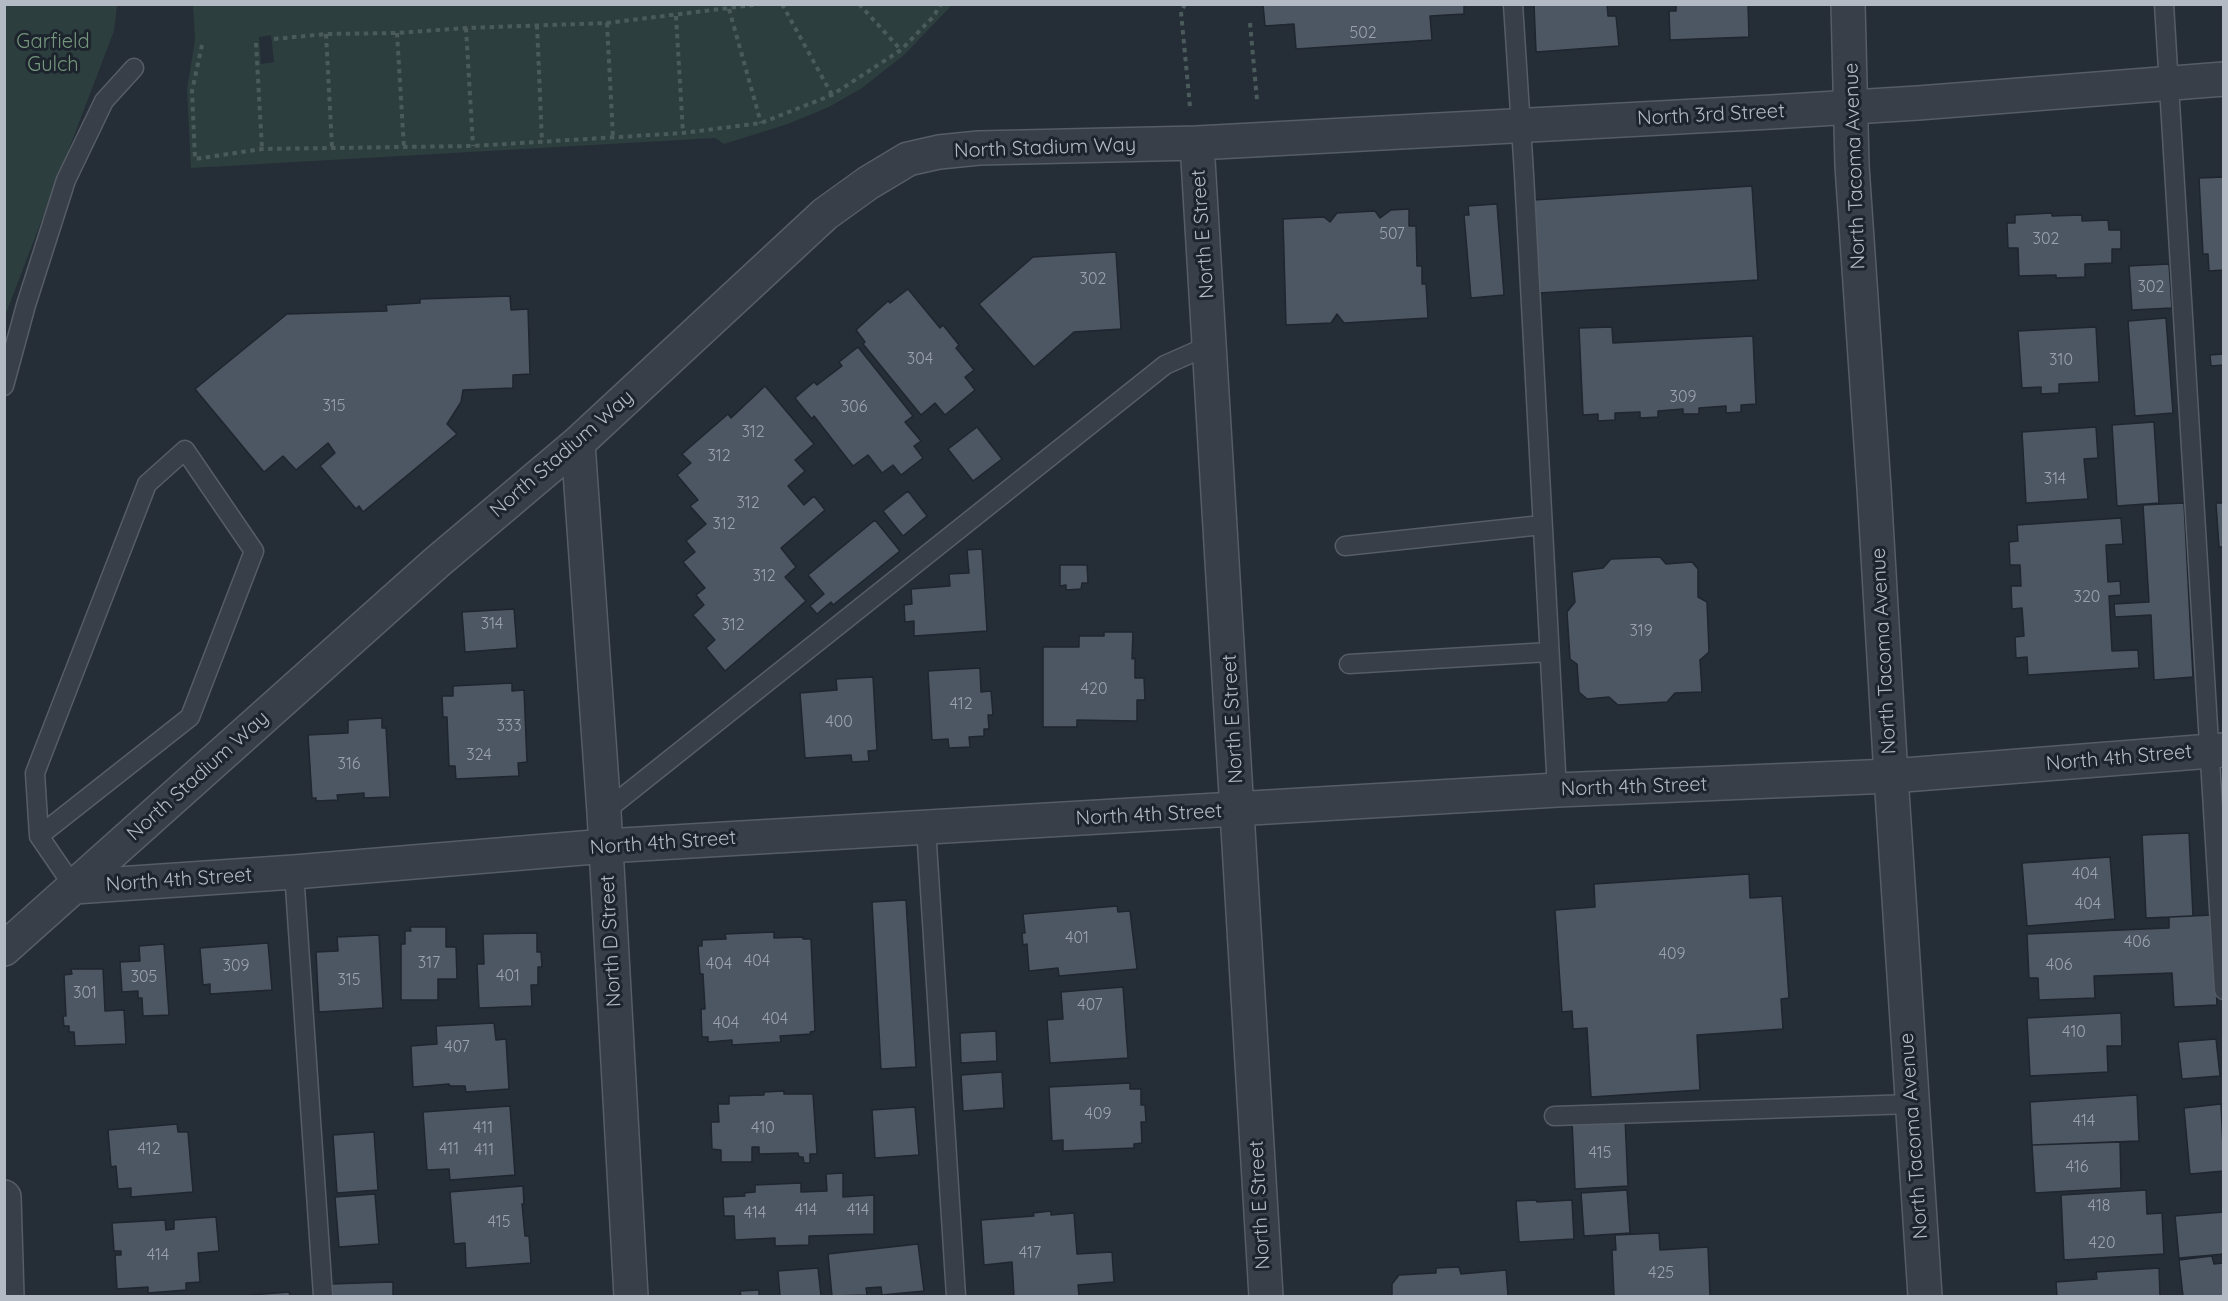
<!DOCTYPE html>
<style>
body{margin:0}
#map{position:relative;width:2228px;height:1301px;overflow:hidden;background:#252d37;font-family:Quicksand,sans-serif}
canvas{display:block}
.frame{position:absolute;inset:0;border:6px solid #b3bac4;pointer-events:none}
</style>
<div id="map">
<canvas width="2228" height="1301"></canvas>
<div class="frame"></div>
</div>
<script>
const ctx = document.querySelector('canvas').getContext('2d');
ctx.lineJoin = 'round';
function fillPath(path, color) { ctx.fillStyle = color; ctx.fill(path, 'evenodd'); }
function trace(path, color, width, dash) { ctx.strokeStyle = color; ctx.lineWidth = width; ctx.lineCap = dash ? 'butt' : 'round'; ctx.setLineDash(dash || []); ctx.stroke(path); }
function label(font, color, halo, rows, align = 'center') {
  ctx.font = font + ' Quicksand,sans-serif'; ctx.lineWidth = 6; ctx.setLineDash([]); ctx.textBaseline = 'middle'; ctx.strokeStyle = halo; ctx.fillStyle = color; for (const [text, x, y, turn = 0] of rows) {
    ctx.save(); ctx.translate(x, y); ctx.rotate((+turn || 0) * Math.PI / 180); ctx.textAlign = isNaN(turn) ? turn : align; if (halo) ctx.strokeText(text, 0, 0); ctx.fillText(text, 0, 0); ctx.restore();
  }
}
fillPath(new Path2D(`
 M5,5H117L114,31L5,316Z
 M193,5V4L952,5L904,55L862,88L829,107L788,124L724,144L715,138L191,168L187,89L195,40ZM271,35L274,62L261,64L259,37Z`), '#2d3e3e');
const building = new Path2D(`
 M1263,4H1464V14L1430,16L1432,40L1296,49L1294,24L1265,26Z
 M1534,4H1607L1608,16H1616L1619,46L1536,52Z
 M1676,4H1748L1749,37L1670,40L1669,11H1676Z
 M2224,177V270L2209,271L2208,254H2203L2199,178Z
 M1752,186L1758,280L1539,293L1533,200Z
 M1497,204L1504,295L1471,298L1464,215H1469L1468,206Z
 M1409,209V226H1416L1417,266H1422V284H1426L1428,318L1344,323L1337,314L1331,323L1286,325L1283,219L1324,217L1330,222L1337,213L1375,211L1380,218L1391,210Z
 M2052,213V216L2082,215V221L2108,220L2109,230H2121V249H2112V263L2085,264V277L2056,278V275L2019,276L2018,248H2008L2007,223H2015V215Z
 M1116,252L1121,329L1074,332L1034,367L979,304L1033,257Z
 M2169,264L2172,308L2132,310L2129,266Z
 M908,289L940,328L943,325L959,345L956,348L974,370L965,377L975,390L945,415L935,403L921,415L863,344L865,342L856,330L888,301L890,303Z
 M510,296L511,310L528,309L530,374L513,375V388L463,390L461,402L447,424L457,434L363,512L359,506L356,509L320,466L335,453L328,443L296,470L283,456L264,472L195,389L287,314L387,311L386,305L420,303V299Z
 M2166,318L2173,413L2135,416L2128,321Z
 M1612,327L1613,343L1753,336L1756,404L1741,405V412L1726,413V406L1699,408V414H1683V409L1658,411V417L1640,418V412L1615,413V420L1598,421V414L1583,415L1579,328Z
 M2096,327L2099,382L2059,384V393L2041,394V387L2022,388L2018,331Z
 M858,347L913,416L905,422L921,441L914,446L923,458L901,475L893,465L882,473L868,455L853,466L814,416L812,419L795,398L814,382L817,385L842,366L839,362Z
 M2224,354V365L2211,366L2210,355Z
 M765,386L814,444L795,460L805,471L788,486L804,505L814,496L825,510L781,548L796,567L785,577L806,601L725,671L706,648L715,640L693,615L704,605L696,595L705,588L683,562L695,552L686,541L706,524L690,506L698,500L677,475L691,463L682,454L728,414L731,418Z
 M2154,422L2159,503L2117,506L2112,425Z
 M977,427L1002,459L973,481L948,449Z
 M2096,427L2098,458L2084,459L2088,499L2026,503L2022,432Z
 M908,491L927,516L903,536L883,511Z
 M2184,503L2193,677L2154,680L2151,615L2115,617L2114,604L2149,602L2143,505Z
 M2216,503H2224V547H2219Z
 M2121,518L2123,544L2106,545L2108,582L2120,581L2121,595L2109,596L2112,651L2138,650L2139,668L2028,675L2027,657L2016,658L2015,637L2024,636L2022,608L2012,609L2011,586H2021L2020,565H2010L2009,542L2018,541L2017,525Z
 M875,520L900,551L833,605L831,602L817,614L810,606L824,594L808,575Z
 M982,549L987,631L914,636V621L905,622L904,605L912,604L911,589L950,586L949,574L969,573L967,550Z
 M1660,557L1666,564L1692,562L1698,569V597L1707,602L1709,652L1700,660L1702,692L1675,693L1667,702L1618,705L1609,697L1587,699L1579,692L1577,664L1570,659L1567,612L1575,602L1572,572L1603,568L1611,559Z
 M1060,565H1087L1088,583H1082L1081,589L1066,590V585L1060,586Z
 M514,609L517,648L465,652L462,612Z
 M1104,632H1133L1132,659L1135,658V678H1144L1145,700H1137V721L1077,720V727H1043V647H1079V636H1104Z
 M980,668L981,692L991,691L993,715H988L989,729H984V736L969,737L970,747L949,748L948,739L932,740L928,671Z
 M873,677L877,750L868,751L869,761L852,762L851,755L805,758L800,693L837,690L836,679Z
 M512,683V691L524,690L527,762L518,763L519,776L456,779L455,766H449L447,717H443L442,696H453V686Z
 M382,718V728H386L390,797L364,798V793L337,795L338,800L316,801V798H312L308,735L348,733V720Z
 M2189,833L2193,916L2146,918L2142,835Z
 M2110,857L2115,919L2027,926L2022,863Z
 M1749,874L1750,898L1782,896L1789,998L1781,999L1783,1029L1697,1035L1700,1090L1591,1097L1587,1028L1573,1029L1572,1011L1562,1012L1555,910L1595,907L1594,884Z
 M906,900L916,1067L881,1069L872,902Z
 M1117,906L1118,912L1130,911L1137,969L1059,976L1058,968L1029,971L1027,944L1023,945L1022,933H1025L1023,914Z
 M2213,915L2217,1005L2174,1007L2172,973L2094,976L2095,998L2039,1000L2038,978H2029L2027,934L2169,928V917Z
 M410,927H446V947H456L457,979H438V1000H401V944H405V931H411Z
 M774,932V938L803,937V939H811L815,1031L810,1032L811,1034L780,1036L781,1042L732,1045V1040L708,1042V1037H702L701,1009H705L703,974H700L698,946H702V940L726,939L725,934Z
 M537,933V952H541L542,967H538V985H531L532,1006L479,1008L477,964H484L483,934Z
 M379,935L383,1008L319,1012L316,952L338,951L337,937Z
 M268,943L272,990L210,994V984L203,985L200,948Z
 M164,944L169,1015L143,1016L142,998H138V991L122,992L120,962L140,961L139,946Z
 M71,969H103L105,1011L124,1010L126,1044L75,1046L74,1032H69V1026H64L63,1016H66L64,975L72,974Z
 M1123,987L1128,1058L1050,1063L1047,1020L1063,1019L1061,992Z
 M2121,1013L2122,1046H2107L2108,1072L2030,1076L2027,1018Z
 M494,1023L496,1040L506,1039L509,1089L466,1092L465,1086H450L449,1084L413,1087L411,1046L437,1044L436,1026Z
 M996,1031L997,1061L961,1063L960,1033Z
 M2216,1039L2220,1076L2182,1079L2178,1042Z
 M1002,1072L1004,1108L963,1111L961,1075Z
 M1130,1083V1089H1141V1105H1145L1146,1122H1141L1142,1143L1134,1144V1148L1063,1151V1140L1052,1141L1049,1087Z
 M784,1091V1094H813L817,1154H810V1163H804L803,1157H799L798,1153L759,1154V1147H752V1162H721V1150L712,1149L711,1122H719L718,1104H729V1096L764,1095V1092Z
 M2137,1095L2139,1141L2032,1145L2030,1102Z
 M2221,1104L2224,1171L2190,1174L2184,1108Z
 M510,1106L515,1175L450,1180L449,1169L427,1170L423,1112Z
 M915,1107L919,1155L875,1158L872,1110Z
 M1625,1118L1628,1186L1575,1189L1572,1120Z
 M177,1124L178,1132H188L193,1192L131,1197V1188L118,1189L116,1166L111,1167L108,1130Z
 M374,1132L378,1190L337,1193L333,1135Z
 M2120,1142L2121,1188L2035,1193L2032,1145Z
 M843,1173V1197L874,1195V1234L809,1236V1245L775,1246V1238L735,1240L734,1216H724L723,1197L745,1196L744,1193L755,1192V1185L801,1183V1192L827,1191L826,1174Z
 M523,1186L524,1204H522L525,1236H529L531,1263L466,1268L465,1243L454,1244L450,1192Z
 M1627,1190L1630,1233L1584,1236L1581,1193Z
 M2146,1190L2147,1214L2162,1213L2164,1254L2064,1260L2061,1195Z
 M375,1194L379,1244L339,1247L335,1197Z
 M1536,1200L1537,1202L1572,1200L1574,1239L1519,1242L1516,1201Z
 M1051,1211V1215L1074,1213L1077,1254L1112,1252L1114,1282L1078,1285L1079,1296H1014L1012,1262L984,1265L981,1220L1034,1216L1033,1213Z
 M2224,1212V1254L2179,1258L2175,1216Z
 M216,1217L219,1251L198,1253L200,1282L186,1283V1290L148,1293V1287L117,1289L115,1255H121V1251H114L112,1223L165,1220L166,1230L174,1229V1220Z
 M1659,1233L1660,1250L1708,1247L1710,1296H1614L1612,1250H1616L1615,1235Z
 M918,1244L924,1291L882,1295L881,1287L866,1288L867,1295L832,1296L828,1254Z
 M2212,1256L2214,1264L2223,1263L2224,1296H2183L2179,1260Z
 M1459,1267L1461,1274L1506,1270L1508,1296H1392V1284L1399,1275L1436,1273V1268Z
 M818,1268L821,1296H780L778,1271Z
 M2159,1268L2160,1296H2057L2056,1282L2097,1279L2096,1272Z
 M393,1282V1296H331L330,1284Z
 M759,1290V1296H741L740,1291Z
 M289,1292L290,1296H251V1295Z`);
fillPath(building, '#4d5763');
trace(building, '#1f262f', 1.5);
const service = new Path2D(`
 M1513,4L1524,174L1557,790
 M2164,4L2224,990
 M4,386L26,305L66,180L104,101L134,68
 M1345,546L1542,525
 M1349,664L1549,652
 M604,812L1165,365L1210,345
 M926,828L956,1296
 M39,836L190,717L254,551L185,450L147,484L35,773L39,836L74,887
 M294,872L323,1296
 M1554,1116L1912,1104`);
const minor = new Path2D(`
 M1197,143L1266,1296
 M578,443L604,812L631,1296
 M74,887L294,872L606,846L1557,790L1891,776L2224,750
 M4,949L436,563L578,443L825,214L868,183L908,159L939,152L979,148L1197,143L1771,112L1918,103L2224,79
 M4,1197L7,1296`);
const tertiary = new Path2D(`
 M1848,4L1852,166L1874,488L1891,776L1925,1296`);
trace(service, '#565d66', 21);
trace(minor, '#565d66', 36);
trace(tertiary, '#565d66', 36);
trace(new Path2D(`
 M782,4L832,95
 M859,4L901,50
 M1185,4L1181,12L1190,107
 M729,9L761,123
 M676,16L683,133
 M607,23L613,137
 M1250,23L1257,100
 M537,25L542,142
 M466,28L473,146
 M397,33L404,148
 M326,34L332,147
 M274,39L326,34L397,33L466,28L607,23L761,4
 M256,43L262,149
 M202,45L192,91L195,159L262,149L473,146L683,133L761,123L832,95L901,50L933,17L941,4`), '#4b5b5c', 4, [4.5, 4.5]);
trace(service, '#383f48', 18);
trace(minor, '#383f48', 33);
trace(tertiary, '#383f48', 33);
label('16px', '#9aa1ac', null, [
 ["502",1363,33],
 ["507",1392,234],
 ["302",2046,239],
 ["302",1093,279],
 ["302",2151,287],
 ["304",920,359],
 ["310",2061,360],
 ["309",1683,397],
 ["315",334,406],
 ["306",854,407],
 ["312",753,432],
 ["312",719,456],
 ["314",2055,479],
 ["312",748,503],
 ["312",724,524],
 ["312",764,576],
 ["320",2087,597],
 ["314",492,624],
 ["312",733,625],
 ["319",1641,631],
 ["420",1094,689],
 ["412",961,704],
 ["400",839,722],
 ["333",509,726],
 ["324",479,755],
 ["316",349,764],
 ["404",2085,874],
 ["404",2088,904],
 ["401",1077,938],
 ["406",2137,942],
 ["409",1672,954],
 ["404",757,961],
 ["317",429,963],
 ["404",719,964],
 ["406",2059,965],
 ["309",236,966],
 ["401",508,976],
 ["305",144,977],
 ["315",349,980],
 ["301",85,993],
 ["407",1090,1005],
 ["404",775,1019],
 ["404",726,1023],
 ["410",2074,1032],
 ["407",457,1047],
 ["409",1098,1114],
 ["414",2084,1121],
 ["411",483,1128],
 ["410",763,1128],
 ["412",149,1149],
 ["411",449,1149],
 ["411",484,1150],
 ["415",1600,1153],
 ["416",2077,1167],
 ["418",2099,1206],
 ["414",806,1210],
 ["414",858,1210],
 ["414",755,1213],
 ["415",499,1222],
 ["420",2102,1243],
 ["417",1030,1253],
 ["414",158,1255],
 ["425",1661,1273]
]);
label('20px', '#74977c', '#1d242d', [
 ["Garfield",53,42],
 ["Gulch",53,65]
]);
label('20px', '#b3bac4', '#1d242d', [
 ["North 3rd Street",1711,115,-3],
 ["North Stadium Way",1045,148,-2],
 ["North Tacoma Avenue",1855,166,-92],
 ["North E Street",1203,234,-94],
 ["North Stadium Way",562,454,-41],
 ["North Tacoma Avenue",1884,651,-93],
 ["North E Street",1233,719,-93],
 ["North 4th Street",2119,758,-5],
 ["North Stadium Way",198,776,-42],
 ["North 4th Street",1634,787,-2],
 ["North 4th Street",1149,815,-3],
 ["North 4th Street",663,843,-4],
 ["North 4th Street",179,880,-4],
 ["North D Street",611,941,-93],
 ["North Tacoma Avenue",1914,1136,-94],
 ["North E Street",1260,1205,-93]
]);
</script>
